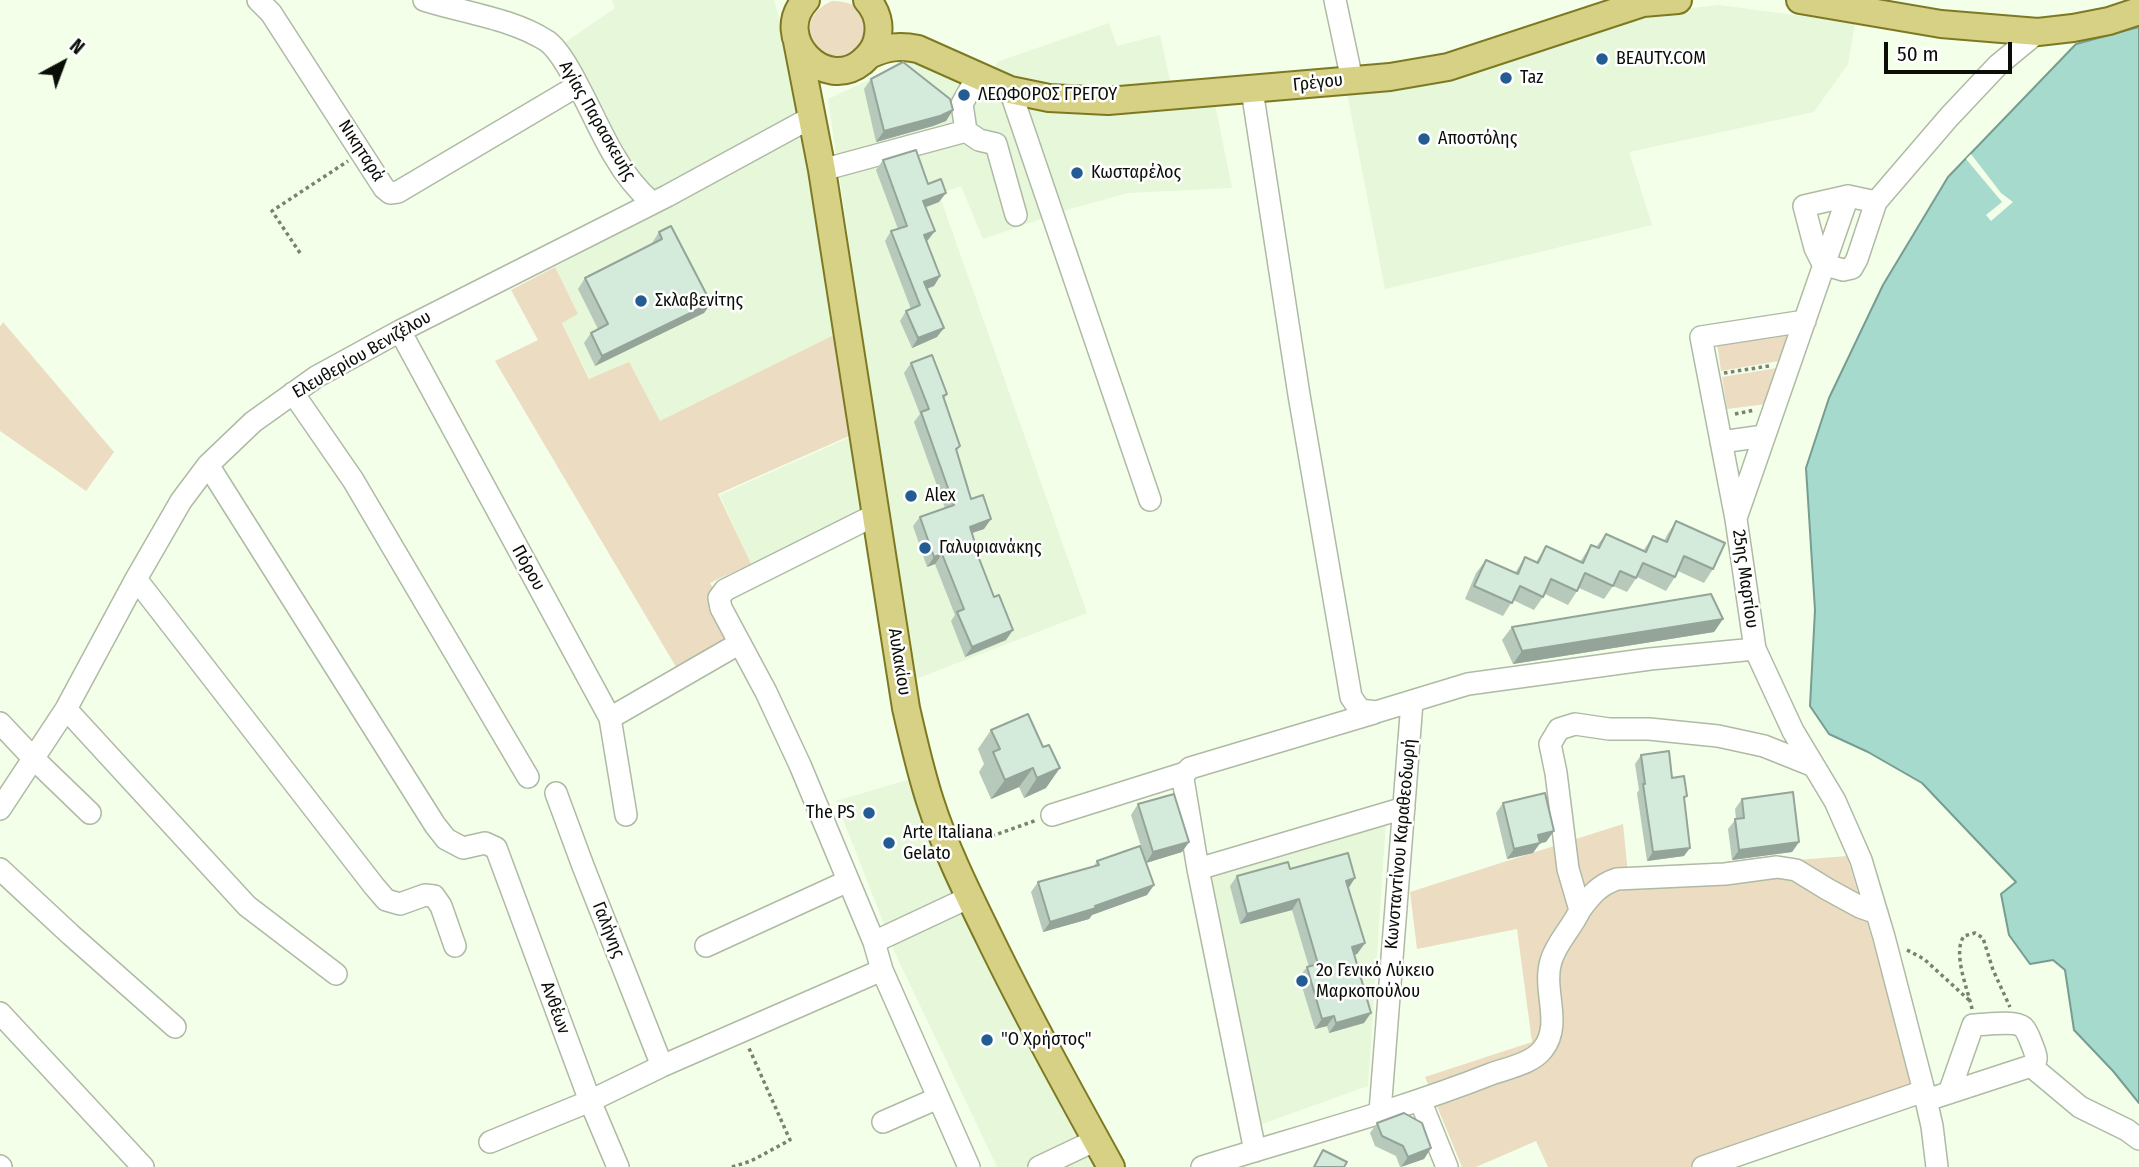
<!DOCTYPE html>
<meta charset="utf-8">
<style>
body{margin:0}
#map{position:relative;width:2139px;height:1167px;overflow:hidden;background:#f3ffe8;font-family:"Fira Sans Condensed",sans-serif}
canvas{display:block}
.north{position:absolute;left:28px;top:28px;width:70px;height:70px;-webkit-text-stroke:5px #fff;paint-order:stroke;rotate:41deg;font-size:19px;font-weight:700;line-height:28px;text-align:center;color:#0a0e07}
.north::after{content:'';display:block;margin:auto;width:24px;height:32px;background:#0a0e07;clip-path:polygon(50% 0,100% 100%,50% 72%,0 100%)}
.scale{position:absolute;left:1884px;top:42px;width:128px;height:32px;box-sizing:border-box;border:4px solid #0a0e07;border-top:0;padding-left:9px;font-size:21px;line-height:24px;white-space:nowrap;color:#0a0e07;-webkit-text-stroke:5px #fff;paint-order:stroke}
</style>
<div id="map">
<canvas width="2139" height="1167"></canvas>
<div class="north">N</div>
<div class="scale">50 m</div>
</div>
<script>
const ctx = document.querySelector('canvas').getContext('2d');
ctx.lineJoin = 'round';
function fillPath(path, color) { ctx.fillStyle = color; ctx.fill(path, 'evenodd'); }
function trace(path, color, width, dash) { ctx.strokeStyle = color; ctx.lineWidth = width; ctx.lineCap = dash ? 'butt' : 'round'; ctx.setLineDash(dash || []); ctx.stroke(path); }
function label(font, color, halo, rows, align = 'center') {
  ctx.font = font + ' "Fira Sans Condensed",sans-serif'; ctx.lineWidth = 5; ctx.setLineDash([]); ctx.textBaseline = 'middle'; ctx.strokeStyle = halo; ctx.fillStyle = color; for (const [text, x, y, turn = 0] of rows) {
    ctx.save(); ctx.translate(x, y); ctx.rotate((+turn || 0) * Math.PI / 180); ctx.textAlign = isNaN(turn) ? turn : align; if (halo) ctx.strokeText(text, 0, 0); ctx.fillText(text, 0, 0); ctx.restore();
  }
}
fillPath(new Path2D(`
 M612,0H774L806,114L649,193L560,46L615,8Z
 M1719,5L1855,23L1848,64L1814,112L1629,152L1652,225L1385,289L1347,93L1650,13Z
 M1109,23L1117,46L1160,35L1172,89L1094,94L993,73L997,62Z
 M910,61L1010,104L1085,115L1215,104L1232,188L1128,193L1070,209L983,239L961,186L939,194L1087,613L913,680L828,99Z
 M816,126L844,330L660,422L629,363L590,379L562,322L578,314L555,267Z
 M857,434L872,513L752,568L720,495Z
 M914,778L1102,1167H997L896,955L836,801Z
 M1386,821L1368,1086L1259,1125L1207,876Z`), '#e7f7d9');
fillPath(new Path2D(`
 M832,1C846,1 862,5 867,21C869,27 866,38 865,45L838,60C834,59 826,58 822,55C821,54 816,47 815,46C802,28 813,9 832,1Z
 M555,267L578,314L562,323L589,379L629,362L660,421L844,330L858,432L718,494L751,564L710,583L742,635L679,672L495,361L538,340L511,290Z
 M3,322L114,452L86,491L0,431V327Z
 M1788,333L1779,361L1721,371L1717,343Z
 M1777,368L1766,404L1727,409L1722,377Z
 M1623,824L1628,874L1847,856L1916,1086L1702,1167H1548L1536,1141L1476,1167H1462L1425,1077L1532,1042L1517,929L1417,949L1410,892Z`), '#ecdcc1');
const water = new Path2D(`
 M2139,27V1103L2113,1071L2074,1030L2065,970L2053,960L2030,964L2009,935L2001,894L2016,882L1922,783L1868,752L1829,734L1810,706L1815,610L1806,468L1829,398L1883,285L1948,177L2076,44Z`);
fillPath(water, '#a6dacd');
trace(water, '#779d92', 2);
fillPath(new Path2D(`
 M1971,154L2001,193L2013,202L1991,221L1986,215L2002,202L1966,159Z`), '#f3ffe8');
const minor = new Path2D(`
 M258,0L271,13L384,188L390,193L398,192L577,86
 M424,0C464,13 511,18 547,41C569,56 598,131 615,157C625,175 637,189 652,203
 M1335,0L1352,80
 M977,77L962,104L966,131L979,140L996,144L1016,215
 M1010,90L1150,500
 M1252,90L1299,395L1351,697L1360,710L1376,712L1468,684L1650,659L1755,649
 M822,170L966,131
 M1876,202L1848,196L1804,206L1815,248L1823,264L1843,270L1852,268L1857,259L1876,202L1949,117L1998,65L2038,32
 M1805,321L1701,337L1736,519L1755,649L1793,731L1835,801L1861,860L1884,937L1924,1091L1932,1126L1937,1167
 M400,331L610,718L626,815
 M293,393L353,480L528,777
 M1721,442L1764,436
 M208,465L435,825L446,839L463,848L485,843L496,848L590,1101L618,1167
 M1736,518L1848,196
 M136,579L374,886L386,900L400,904L425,895L434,896L441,906L455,946
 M66,709L247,906L336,974
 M610,718L740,643
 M0,723L34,759L90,813
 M556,793L583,866L662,1066
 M0,809L66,709L136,579L181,501L208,465L253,422L316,377L400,331L667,196L812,117
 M1052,815L1185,773
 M0,869L71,935L175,1027
 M1198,869L1404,808
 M1580,910C1591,895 1599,885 1617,879L1725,874L1777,867L1796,870L1827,889L1860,907L1877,913
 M874,942L800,765L766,692L721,608L719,598L725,590L875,515
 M706,946L848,881
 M882,970L969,1167
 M0,1013L143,1167
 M2031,1066L2080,1107L2127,1130L2139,1139
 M1420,1100L1447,1167
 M1927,1100L2031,1066C2039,1060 2036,1056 2033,1047C2030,1040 2028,1032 2023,1027C2014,1020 1985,1025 1973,1025L1949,1093
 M1380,1112L1412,702
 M883,1122L938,1098
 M490,1142L590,1101L662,1066L882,970L874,942L970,897
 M1255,1151L1198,869L1183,779L1185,773L1190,768L1374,713
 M0,1166L1,1167
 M1039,1167L1096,1140
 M1202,1167C1298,1137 1397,1111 1491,1074C1507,1068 1532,1064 1543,1049C1563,1024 1542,990 1551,961C1556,943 1572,928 1580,910L1568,869L1556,773L1550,744L1559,729L1575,724L1609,729H1649L1718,736L1764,746L1814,766
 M1703,1167L1924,1091`);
const major = new Path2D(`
 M806,0C771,37 824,93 862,62C869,56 875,49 877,40C881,25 877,11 867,0
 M1800,0L1941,24L2038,32L2073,28L2109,21L2139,11
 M797,41L822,170L906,708C913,739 920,770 930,801C945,848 967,892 989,937C1027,1015 1069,1091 1111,1167
 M869,55C887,47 899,45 918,49L1010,90L1049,98L1108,101L1390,77L1448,67L1643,3L1678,0`);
trace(minor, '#afbaa5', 24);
trace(major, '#7d7923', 30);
trace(new Path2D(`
 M300,253L272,211L348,161
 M1724,373L1769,366
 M1735,414L1755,410
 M964,831L992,836L1037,820
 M1907,950L1924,959L1969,1000
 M1972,1009C1968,990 1952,953 1964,936L1975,933L1983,938L1993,970L2010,1007
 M732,1167L751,1161L790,1140L748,1046`), '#798172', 3.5, [3.5, 3.5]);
trace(minor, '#fff', 21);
trace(major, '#d6d184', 26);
fillPath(new Path2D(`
 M871,79L953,110L946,121L933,126L876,142L864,89Z
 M883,160L928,184L939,202L925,207L928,240L927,241L940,276L934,286L927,289L937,337L912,348L900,321L906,311L911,309L885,241L891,231L898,229L876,170Z
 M659,232L711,303L704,313L595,366L584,343L591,333L598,329L578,289L585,278L652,244V243Z
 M911,363L947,394L944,399L960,446L956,452L971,499L984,529L972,533L975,543L974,545L1006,640L965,657L951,621L955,615L935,564L927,567L913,526L920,517L945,508L914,422L920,414L904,373Z
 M1676,521L1713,569L1704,583L1678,571L1675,577L1666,591L1637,577L1627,592L1613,586L1604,599L1579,588L1568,605L1545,594L1534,610L1513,600L1503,616L1465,599L1476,573L1486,560L1515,573L1525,557L1536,562L1546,546L1580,562L1591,545L1596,547L1606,534L1643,551L1653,536L1664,541L1667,535Z
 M1723,619L1714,632L1513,664L1502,640L1512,627Z
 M1028,714L1046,788L1024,798L1019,787L991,799L979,772L984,764L978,749L991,730Z
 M1641,755L1672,778L1684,800V856L1647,861L1637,793L1639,790L1635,764Z
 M1742,799L1799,842L1792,852L1732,860L1728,829L1736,819L1735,809Z
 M1503,803L1546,842L1540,843L1533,853L1507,859L1496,813Z
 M1138,804L1189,842L1182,852L1146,863L1154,885L1147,895L1092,915L1089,919L1043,932L1031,892L1038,882L1094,866L1097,861L1146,862L1131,815Z
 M1290,869L1348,888L1365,943L1357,954L1354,955L1364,1023L1329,1033L1327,1026L1315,1029L1299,977L1307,967H1309L1292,910L1240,924L1230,886L1237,876Z
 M1377,1123L1431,1148L1424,1159L1400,1167L1396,1156L1375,1146L1370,1133Z`), '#b6c9bb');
fillPath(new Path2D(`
 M953,110L946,121L933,126L876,142L884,131Z
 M946,193L939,202L916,211L923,201Z
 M935,231L928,240L918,244L924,235Z
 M940,276L934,286L917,292L924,282Z
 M711,303L704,313L595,366L602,356Z
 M944,328L937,337L912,348L918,338Z
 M991,519L984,529L963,536L970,527Z
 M942,554L935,564L927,567L934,557Z
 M1723,619L1714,632L1513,664L1522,651Z
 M1013,630L1006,640L965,657L972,647Z
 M1033,768L1019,787L991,799L1005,780Z
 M1060,768L1046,788L1024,798L1037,778Z
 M1554,831L1546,842L1531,845L1538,835Z
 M1189,842L1182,852L1146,863L1153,852Z
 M1799,842L1792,852L1732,860L1739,850Z
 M1540,843L1533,853L1507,859L1514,849Z
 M1690,848L1684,856L1647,861L1653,852Z
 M1355,878L1348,889L1346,881Z
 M1154,885L1147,895L1092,915L1089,919L1043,932L1050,922Z
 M1299,899L1292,910L1240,924L1247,914Z
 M1365,943L1357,954L1345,957L1352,947Z
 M1371,1013L1364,1023L1329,1033L1336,1023Z
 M1334,1016L1327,1026L1315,1029L1322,1019Z
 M1431,1148L1424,1159L1401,1167L1408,1157Z`), '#94a499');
const building = new Path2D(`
 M903,62L950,99L953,110L940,116L884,131L871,79Z
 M916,150L928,184L941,179L946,193L923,201L935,231L924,235L940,276L924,282L944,328L918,338L906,311L920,305L891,231L907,226L883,160Z
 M671,226L711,303L602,356L591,333L608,324L585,278L662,239L659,232Z
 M932,355L947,394L943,396L960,446L956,449L971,499L983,495L991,519L970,527L975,543H973L994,597L999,595L1013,630L972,647L957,612L964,609L942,554L934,557L920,517L954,505L921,412L929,409L911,363Z
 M1676,521L1725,543L1713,569L1684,556L1675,577L1643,563L1636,578L1620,571L1613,586L1585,573L1577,591L1551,579L1543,597L1520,586L1512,603L1474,586L1486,560L1518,574L1525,557L1538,563L1546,546L1583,563L1591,545L1599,548L1606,534L1646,552L1653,536L1667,542Z
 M1711,594L1723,619L1522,651L1512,627Z
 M1028,714L1043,747L1049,745L1060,768L1037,778L1033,768L1005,780L993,752L1000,749L991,730Z
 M1669,751L1672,778L1684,776L1687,796L1684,797L1690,848L1653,852L1643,784H1645L1641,755Z
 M1793,792L1799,842L1739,850L1735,819L1744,818L1742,799Z
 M1545,793L1554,831L1538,835L1540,843L1514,849L1503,803Z
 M1174,794L1189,842L1153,852L1138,804Z
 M1140,846L1154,885L1095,906L1096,908L1050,922L1038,882L1099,865L1097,861Z
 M1348,853L1355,878L1346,881L1365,943L1352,947L1371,1013L1336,1023L1334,1016L1322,1019L1307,967L1318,964L1299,899L1247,914L1237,876L1288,862L1290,869Z
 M1404,1113L1422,1123L1431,1148L1408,1157L1403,1146L1382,1136L1377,1123Z
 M1323,1150L1347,1162L1344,1167H1314Z`);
fillPath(building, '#d4eada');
trace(building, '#94a499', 2);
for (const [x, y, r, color] of [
 [1602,59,7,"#235b93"],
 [1506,78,7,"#235b93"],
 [964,95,7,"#235b93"],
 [1424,139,7,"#235b93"],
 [1077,173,7,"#235b93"],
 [641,301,7,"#235b93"],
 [911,496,7,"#235b93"],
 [925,548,7,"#235b93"],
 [869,813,7,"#235b93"],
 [889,843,7,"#235b93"],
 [1302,981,7,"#235b93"],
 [987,1040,7,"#235b93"]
]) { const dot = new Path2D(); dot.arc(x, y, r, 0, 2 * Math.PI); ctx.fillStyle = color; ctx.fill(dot); trace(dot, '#fff', 2.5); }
label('18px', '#0a0e07', '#fff', [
 ["BEAUTY.COM",1616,59],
 ["Taz",1520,78],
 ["ΛΕΩΦΟΡΟΣ ΓΡΕΓΟΥ",978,95],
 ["Αποστόλης",1438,139],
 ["Κωσταρέλος",1091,173],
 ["Σκλαβενίτης",655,301],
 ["Alex",925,496],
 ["Γαλυφιανάκης",939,548],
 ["The PS",855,813,"right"],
 ["Arte Italiana",903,833],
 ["Gelato",903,854],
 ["2ο Γενικό Λύκειο",1316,971],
 ["Μαρκοπούλου",1316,992],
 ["\"Ο Χρήστος\"",1001,1040]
], 'left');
label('18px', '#0a0e07', '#fff', [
 ["Γρέγου",1318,83,-6],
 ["Αγίας Παρασκευής",597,121,60],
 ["Νικηταρά",361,151,57],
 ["Ελευθερίου Βενιζέλου",362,355,-30],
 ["Πόρου",528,568,61],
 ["25ης Μαρτίου",1745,579,82],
 ["Αυλακίου",899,662,81],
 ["Κωνσταντίνου Καραθεοδωρή",1401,844,-85],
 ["Γαλήνης",608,930,68],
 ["Ανθέων",555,1008,70]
]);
</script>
